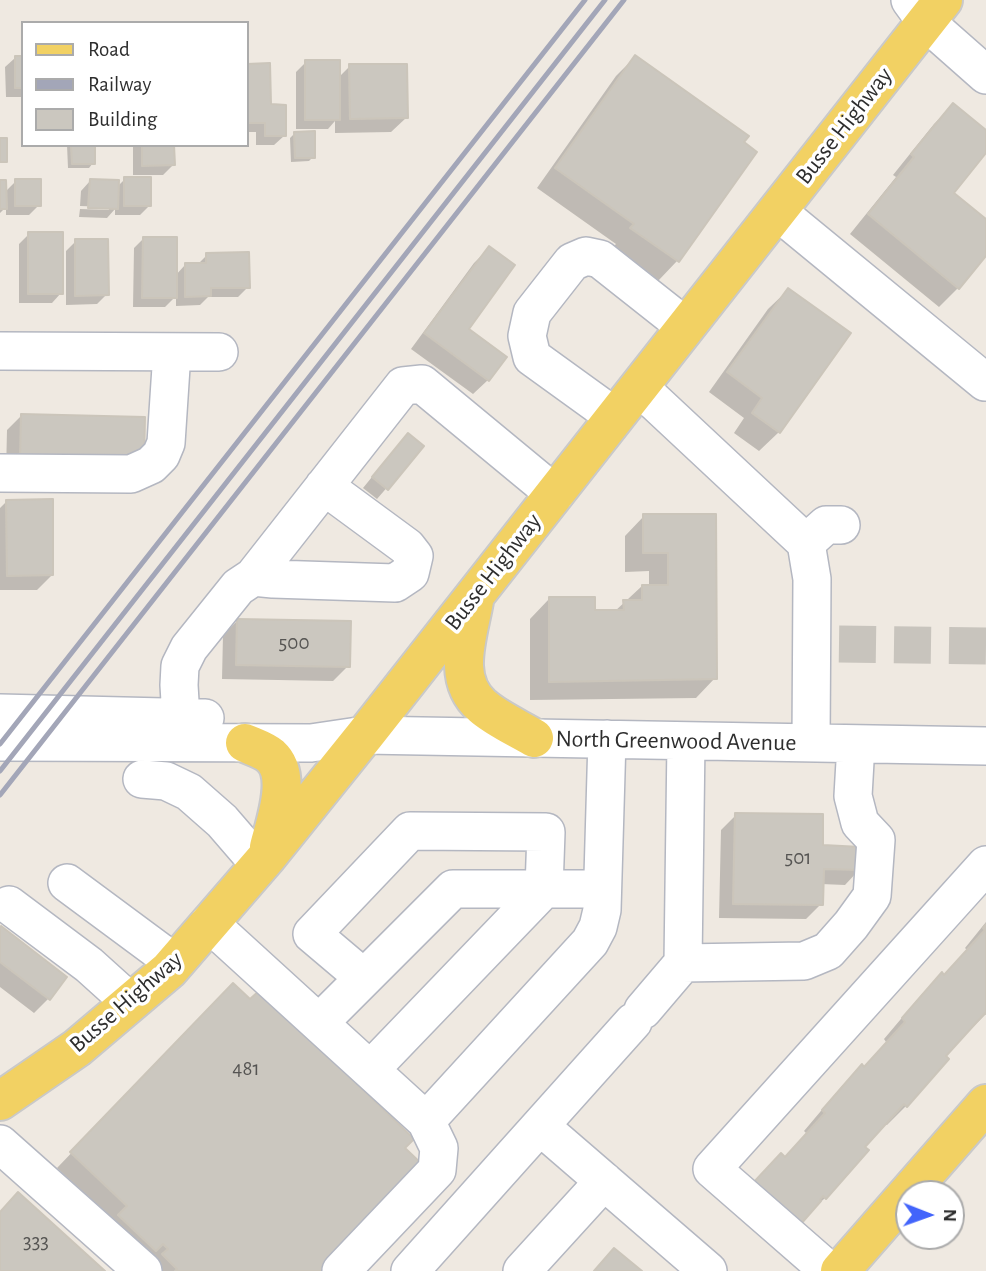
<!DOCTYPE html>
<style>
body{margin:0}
#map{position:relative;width:986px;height:1271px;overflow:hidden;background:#efe9e1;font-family:"Alegreya Sans",sans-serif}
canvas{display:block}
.legend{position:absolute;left:21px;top:21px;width:228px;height:126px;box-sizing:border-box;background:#fff;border:2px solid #ababab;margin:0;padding:9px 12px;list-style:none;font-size:21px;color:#2e2e2e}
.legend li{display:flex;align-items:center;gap:14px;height:35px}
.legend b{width:35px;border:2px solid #ababab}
.north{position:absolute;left:895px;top:1180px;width:70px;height:70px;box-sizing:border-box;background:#fff;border:2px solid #ababab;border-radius:50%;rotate:91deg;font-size:19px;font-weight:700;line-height:28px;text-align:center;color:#2e2e2e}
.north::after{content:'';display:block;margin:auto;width:24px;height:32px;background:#4264fb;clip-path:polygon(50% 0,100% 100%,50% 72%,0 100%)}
</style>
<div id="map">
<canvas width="986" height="1271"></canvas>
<ul class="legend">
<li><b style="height:9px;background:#f2d163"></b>Road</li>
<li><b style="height:9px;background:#a3a6b8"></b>Railway</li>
<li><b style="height:19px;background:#cbc7bf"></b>Building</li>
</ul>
<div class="north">N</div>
</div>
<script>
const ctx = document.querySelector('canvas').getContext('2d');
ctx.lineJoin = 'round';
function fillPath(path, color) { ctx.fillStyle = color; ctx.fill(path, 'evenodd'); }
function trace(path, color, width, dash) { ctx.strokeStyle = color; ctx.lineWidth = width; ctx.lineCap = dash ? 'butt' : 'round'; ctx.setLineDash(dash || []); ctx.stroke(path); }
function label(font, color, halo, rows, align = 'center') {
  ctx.font = font + ' "Alegreya Sans",sans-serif'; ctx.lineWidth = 7; ctx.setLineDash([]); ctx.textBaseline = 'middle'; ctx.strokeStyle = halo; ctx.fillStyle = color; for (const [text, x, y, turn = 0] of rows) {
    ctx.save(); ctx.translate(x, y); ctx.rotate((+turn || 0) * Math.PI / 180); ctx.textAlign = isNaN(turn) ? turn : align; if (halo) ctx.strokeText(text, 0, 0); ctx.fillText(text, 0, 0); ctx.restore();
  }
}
fillPath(new Path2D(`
 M635,57L755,152L677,261L658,281L612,248L616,244L537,188L616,76Z
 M15,58H23V97H6L5,67Z
 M306,62L338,78L350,66L406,118L391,132L335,133V121L328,129H296V72Z
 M247,65H269V106L284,136L274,145H256V132H247Z
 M953,105L986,132V150L952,193L986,221V253L958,288L939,307L850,234L896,177L893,175L934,124Z
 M295,133L313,157L309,161L291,162L290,138Z
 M67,145H93V163L89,168H68Z
 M135,145H173V165L163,175H133V147Z
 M125,179L150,205L140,215H115V209L107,218L79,217L80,209L109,210V207L80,206L81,191L90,181L117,187Z
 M16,181L39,205L29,215H6V207L0,213V182L5,192Z
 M29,234L61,293L52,303H19V244Z
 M143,239L175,276L185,265H197L207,255L248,287L238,297H208L200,305L176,306V296L165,307H133L134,248Z
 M76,241L107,294L97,304L66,305V251Z
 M489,248L466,329L488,380L473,394L411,349L474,263Z
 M788,290L779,432L759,451L734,433L744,418L709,392L768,309Z
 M22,415L143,419L6,473L7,430Z
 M398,445L422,447L377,499L363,488Z
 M7,501L52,575L37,590H0V508Z
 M644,516H714L715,678L696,698L530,700V619L549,599L593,612H614L642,586H649V571L625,572V536Z
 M238,620L348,666L333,681L222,679L223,635Z
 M736,815L821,847L859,870L845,885L821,884V904L806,919L719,918L721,830Z
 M986,922V1014L967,1033L965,1032L906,1106L887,1125L884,1124L863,1148L866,1150L825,1198L805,1217L784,1159L807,1134L804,1131L842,1086L861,1066L863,1068L886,1042L884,1039L922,994L942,975L943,976L967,950L965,948Z
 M0,930L49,998L34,1013L0,987Z
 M218,1000L403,1148L329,1271H150L114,1222L57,1168Z`), '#0003');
const building = new Path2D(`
 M635,55L749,136L744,142L757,152L679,262L630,228L634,224L555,168Z
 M15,56H23V88H15Z
 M305,60H340V120H305Z
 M270,63L271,104L286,105V136H265V123H247V64Z
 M349,64H407L408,118L350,119Z
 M953,103L986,130V153L954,193L986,219V256L959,289L868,214L914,157L911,154Z
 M315,131V158H295L294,132Z
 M0,138H7V162H0Z
 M71,145H95V164H72Z
 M142,145H174L175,165L142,166Z
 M124,177H151V206H124Z
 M15,179H41V206H15Z
 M90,179L119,180L118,209L88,208Z
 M0,180H6L7,209H0Z
 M28,232H63V294H28Z
 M143,237H177V298H142Z
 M75,239H108L109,295L75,296Z
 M489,246L515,265L469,329L507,357L489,381L424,333Z
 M249,252L250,288H211V296L185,297V263H206V253Z
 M788,288L851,333L780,433L752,413L762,398L727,372Z
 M21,414L145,417L144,463L20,459Z
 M408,433L424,446L388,490L372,477Z
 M53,499V575L7,576L6,500Z
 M643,514H716L717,679L549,682V597H595V610H624L623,600H642V585H668V553H643Z
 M237,619L351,621L350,667L236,665Z
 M735,813L823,814V845L861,847V870L824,869L823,905L733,904Z
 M986,924V1014L985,1013L946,1056L949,1059L907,1107L904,1104L865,1147L869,1150L826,1199L823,1196L820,1200L821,1201L800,1225L753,1183L781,1153L785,1157L825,1113L822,1110L862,1064L864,1067L905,1022L902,1018L942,972L944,975L985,930L983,928Z
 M1,926L67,977L50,1000L0,962V928Z
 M233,983L250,999L260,990L414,1139L405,1148L428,1170L332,1271H175L177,1269L162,1254L168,1249L163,1244L156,1251L118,1215L127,1206L70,1152Z
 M18,1192L105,1271H0V1212Z
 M614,1248L642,1271H594Z`);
fillPath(building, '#cbc7bf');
trace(building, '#cbc5ba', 2);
trace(new Path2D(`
 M839,644L986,646`), '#c8c4bd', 37, [37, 18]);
const minor = new Path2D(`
 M910,0L926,22L986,75
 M777,211L985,382
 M0,351L219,352
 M639,387L806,543L812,579L811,743
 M615,417L532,357L527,336L532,313L572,262L586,256L600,259L686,327
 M0,473L131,474L151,465L161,455L166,443L172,352
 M324,486L407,547L414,556L410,573L395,583L273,579L253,577L403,386L422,384L555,494
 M806,543L826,525H841
 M0,713L205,718
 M181,718L179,685L180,666L189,648L238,587L253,577
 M686,741L683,963L804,961L828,951L851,925L872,896L876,840L860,823L853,796L856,744
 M0,742L311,743L365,735L986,746
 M142,779L166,781L189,792L222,821L260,865
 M67,883L175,963
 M9,905L89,965L130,1002
 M209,923L426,1121L590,942L598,927L602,910L607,739
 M364,978L312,934L410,831L546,832L544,889L370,1070
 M643,1010L683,963
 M319,1023L453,889H602
 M540,1126L708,1271
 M0,1144L143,1271
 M341,1271L437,1170L439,1148L426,1121
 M410,1271L633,1022
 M522,1271L604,1181
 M829,1271L712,1169L986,865`);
const major = new Path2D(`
 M474,601C468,636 451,679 482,706C495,718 519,729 534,738
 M245,743C254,747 264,750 271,756C293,776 275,823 269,847
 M0,1101L77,1048L169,970L266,858L365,735L943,0
 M840,1271L986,1104`);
trace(minor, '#b4b7c1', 40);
trace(major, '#c9c9c9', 42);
trace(minor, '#fff', 37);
trace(major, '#f2d163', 38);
trace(new Path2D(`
 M0,744L585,0
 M0,771L605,0
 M0,795L624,0`), '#a3a6b8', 5);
label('21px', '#555452', null, [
 ["500",294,643],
 ["501",798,858],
 ["481",246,1069],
 ["333",36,1242]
]);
label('24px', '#2e2e2e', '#fff', [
 ["Busse Highway",844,126,-52],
 ["Busse Highway",493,572,-52],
 ["North Greenwood Avenue",676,741,1],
 ["Busse Highway",126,1002,-41]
]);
</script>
